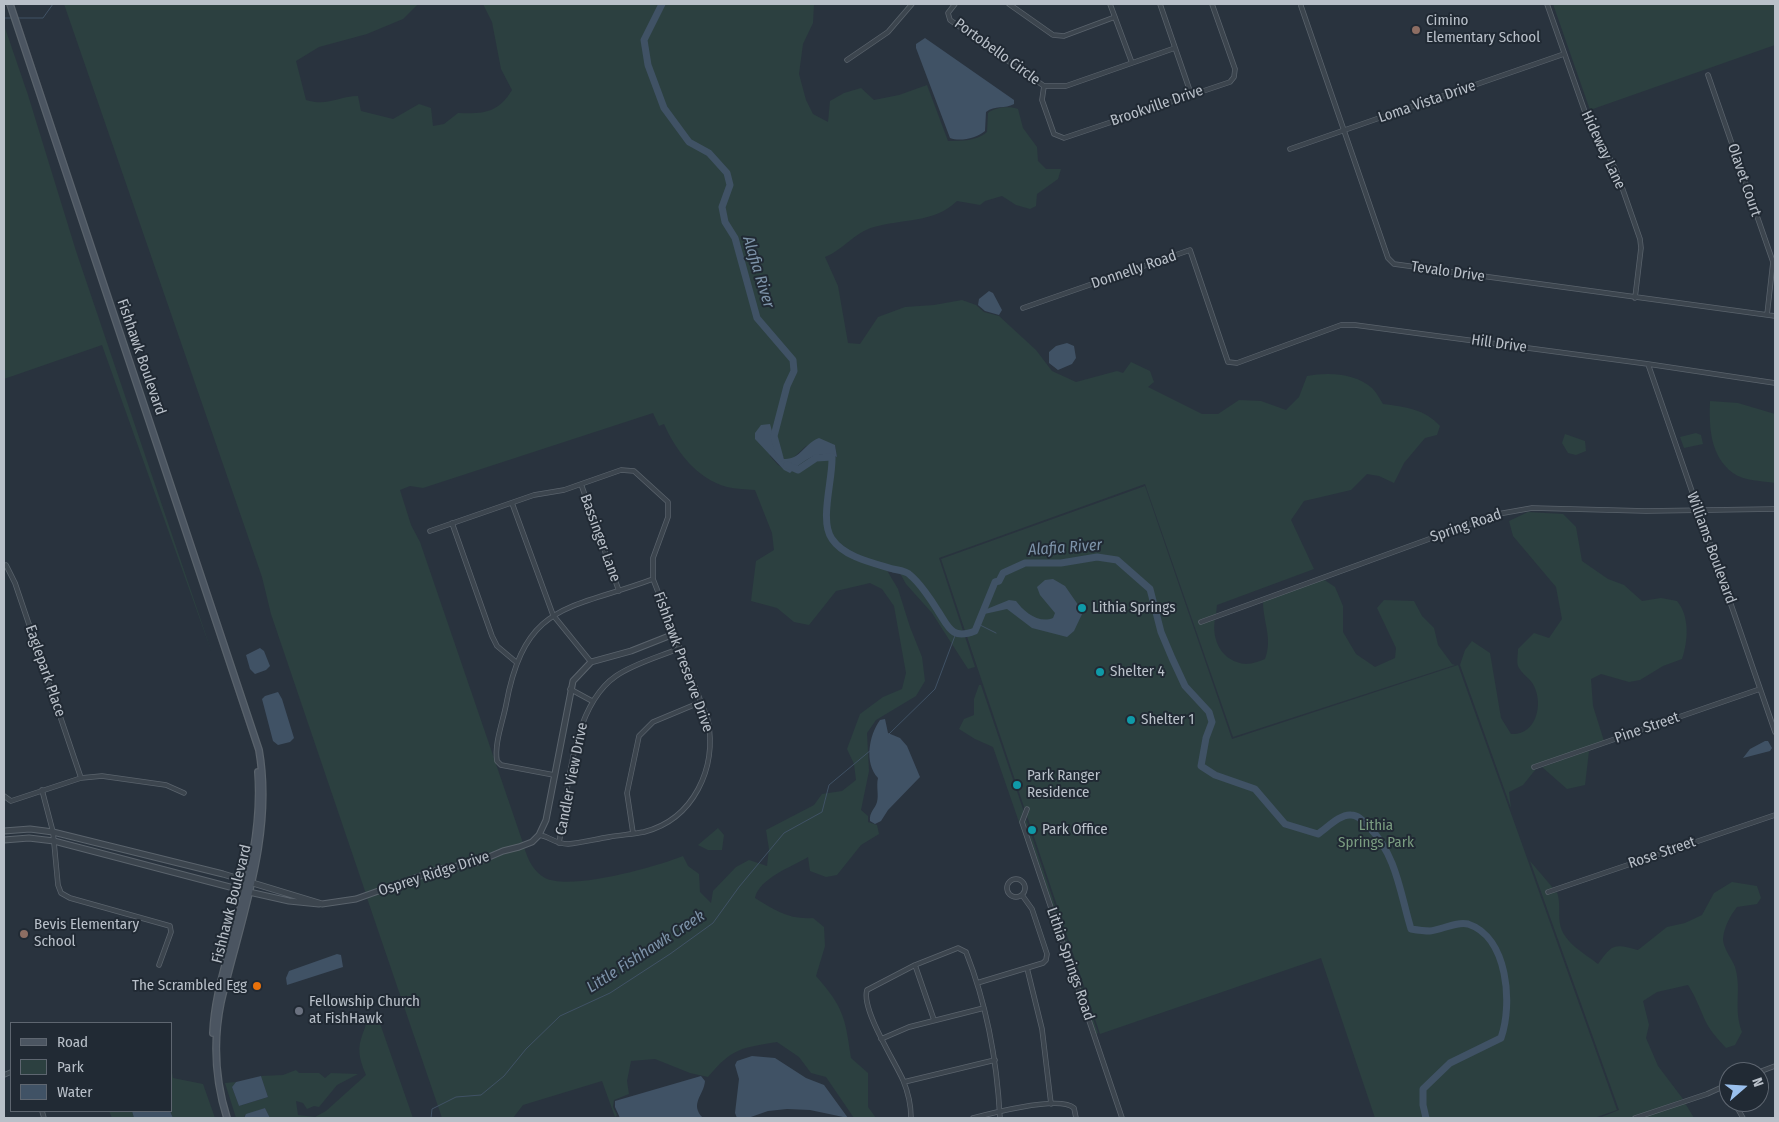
<!DOCTYPE html>
<style>
body{margin:0}
#map{position:relative;width:1779px;height:1122px;overflow:hidden;background:#29333e;font-family:"Fira Sans Condensed",sans-serif}
canvas{display:block}
.frame{position:absolute;inset:0;border:5px solid #b9c0c9;pointer-events:none}
.legend{position:absolute;left:10px;top:1022px;width:162px;height:90px;box-sizing:border-box;background:#212a34;border:1px solid #5e6670;margin:0;padding:6px 9px;list-style:none;font-size:15px;color:#b9c0c9}
.legend li{display:flex;align-items:center;gap:10px;height:25px}
.legend b{width:25px;border:1px solid #5e6670}
.north{position:absolute;left:1719px;top:1062px;width:50px;height:50px;box-sizing:border-box;background:#212a34;border:1px solid #5e6670;border-radius:50%;rotate:71deg;font-size:14px;font-weight:700;line-height:20px;text-align:center;color:#b9c0c9}
.north::after{content:'';display:block;margin:auto;width:18px;height:22px;background:#9ac0ed;clip-path:polygon(50% 0,100% 100%,50% 72%,0 100%)}
</style>
<div id="map">
<canvas width="1779" height="1122"></canvas>
<div class="frame"></div>
<ul class="legend">
<li><b style="height:6px;background:#4b5561"></b>Road</li>
<li><b style="height:14px;background:#2c4040"></b>Park</li>
<li><b style="height:14px;background:#405265"></b>Water</li>
</ul>
<div class="north">N</div>
</div>
<script>
const ctx = document.querySelector('canvas').getContext('2d');
ctx.lineJoin = 'round';
function fillPath(path, color) { ctx.fillStyle = color; ctx.fill(path, 'evenodd'); }
function trace(path, color, width, dash) { ctx.strokeStyle = color; ctx.lineWidth = width; ctx.lineCap = dash ? 'butt' : 'round'; ctx.setLineDash(dash || []); ctx.stroke(path); }
function label(font, color, halo, rows, align = 'center') {
  ctx.font = font + ' "Fira Sans Condensed",sans-serif'; ctx.lineWidth = 4; ctx.setLineDash([]); ctx.textBaseline = 'middle'; ctx.strokeStyle = halo; ctx.fillStyle = color; for (const [text, x, y, turn = 0] of rows) {
    ctx.save(); ctx.translate(x, y); ctx.rotate((+turn || 0) * Math.PI / 180); ctx.textAlign = isNaN(turn) ? turn : align; if (halo) ctx.strokeText(text, 0, 0); ctx.fillText(text, 0, 0); ctx.restore();
  }
}
fillPath(new Path2D(`
 M64,4H418L403,19L367,34L319,47L296,61L306,100C328,107 338,96 358,96L361,111L393,119L419,104L431,108L433,126L444,124L458,113C484,114 498,113 512,90L501,69L492,22L483,4H814L813,23L803,44L799,74L806,100L813,114L828,122L830,101L844,93L861,88L874,100L899,95L927,85L948,141C961,141 977,141 987,132L988,113C995,107 1010,106 1018,109L1023,128L1037,147L1038,161L1046,169H1061L1058,179L1037,194L1036,206L1030,209L1016,205L1002,196L985,201L980,205L957,201C935,223 901,219 874,227C855,232 843,250 825,257L838,286L848,343L860,344L878,317L905,307L934,305L962,300L976,305L984,312L999,316L1036,350L1052,371L1076,382L1117,371L1123,373L1131,362L1150,371L1154,382L1148,387L1202,414H1218L1239,400L1261,401L1286,410L1299,397L1307,376C1328,372 1355,373 1372,388C1376,392 1380,399 1383,404C1405,407 1425,409 1440,426L1437,435L1425,438L1404,463L1394,483L1379,476L1367,474L1351,490L1304,501L1291,520L1314,569L1217,605L1216,614L1198,621L1199,624L1215,619C1211,640 1222,662 1246,664C1252,664 1260,661 1265,659C1273,638 1263,623 1263,601L1323,579L1335,587L1343,606V632L1356,654L1375,667L1395,658L1396,648L1377,608L1384,600L1414,601L1422,616L1434,628L1438,645L1452,664L1455,665L1233,737L1145,484L939,558L975,667L968,669L932,613L906,584L896,566L885,567L898,589L910,627L922,657L925,681L916,696L876,720L867,733L869,771L861,810L868,816V822L877,825L879,834L861,845L837,875L826,877L810,871L808,857C792,867 759,878 755,898C774,910 790,920 813,918L824,927L825,946L816,976C844,1008 845,1017 851,1058L868,1073V1107L876,1118H854L826,1077L811,1073L799,1057L777,1042C741,1048 732,1048 708,1077L690,1073L655,1059L631,1061L627,1081L629,1094L614,1100L613,1107L617,1115L615,1117L602,1081L523,1105L513,1118H442L367,898L413,879L524,847C528,860 533,871 545,878C570,891 656,867 683,856L688,866L699,874L700,892L711,903L713,891L736,867L749,860L767,866L769,849L766,830L814,805L822,794L842,791L856,780L854,764L847,749L860,714L883,697L902,689L906,673L894,606L882,589L870,583L836,591L809,625L794,622L777,608L751,601L756,561L774,550L772,533L755,490C746,489 736,489 727,487C697,479 676,451 664,424L659,426L653,413L423,488L410,486L400,490L411,525L420,542L523,843L474,861L440,867L412,876L366,894L271,614L262,577ZM773,437L784,459H792L806,446L835,445L837,457C816,450 806,459 790,472L778,465L770,456Z
 M1553,4H1775V45L1590,110Z
 M4,25L28,95L76,251L212,653L102,345L4,379Z
 M1710,401L1738,403L1775,414V483C1763,481 1744,481 1733,473C1710,456 1709,427 1710,401Z
 M1696,433L1701,435L1703,444L1684,448L1680,437Z
 M1565,434L1585,441L1586,451L1576,455L1568,453L1562,443Z
 M1145,486L1232,739L1458,665L1617,1110L1594,1118H1375L1321,958L1100,1034L941,559Z
 M1528,512L1563,514L1576,527L1582,561L1608,579L1624,585L1642,601L1661,598L1677,601C1690,616 1688,642 1682,659L1663,666L1640,680L1629,682L1601,674L1591,679L1593,706L1604,741L1531,766L1533,770L1536,769L1523,785L1509,792L1511,808L1460,665L1465,650L1472,641L1490,653L1501,718L1511,734C1535,736 1544,706 1534,686C1531,679 1523,675 1519,668C1516,664 1518,655 1518,649L1534,633L1549,638L1562,619L1556,587L1513,536L1509,521Z
 M979,685H981L1024,812L1020,823L1055,926L993,747L975,739L959,729L964,719L974,715V699Z
 M1605,745L1589,751L1585,785L1567,789L1542,767Z
 M1026,819L1098,1033L1096,1034L1025,822Z
 M718,828L724,835L722,850H708L698,845Z
 M1530,861L1553,888L1545,891L1546,894L1557,892C1561,905 1558,912 1560,924C1563,942 1584,953 1598,964C1613,943 1614,944 1638,950L1667,927L1685,923L1702,915L1714,893L1732,882L1757,886L1761,898L1757,904L1737,907C1730,916 1724,927 1723,939C1723,948 1732,959 1735,967C1742,990 1733,1008 1742,1032L1735,1045L1726,1048C1718,1039 1709,1030 1704,1018C1699,1006 1695,996 1688,985L1657,992L1643,1001L1649,1025L1646,1038L1658,1066L1683,1099L1629,1118H1599L1619,1110Z
 M376,1012L413,1118H270L265,1108L244,1116V1118H236L225,1083L236,1082L232,1087L239,1106L268,1097L261,1076L283,1075L296,1070L299,1073H319L325,1078L331,1073L358,1074L337,1085L319,1107L314,1106L307,1109L303,1103L296,1101L298,1115L315,1117L326,1111L366,1075C361,1063 357,1052 361,1039C364,1029 367,1026 366,1016Z
 M171,1067L173,1078L203,1084L215,1118H173L170,1111Z
 M1685,1103L1694,1118L1643,1117Z
 M109,1111H132L134,1118H112Z`), '#2c4040');
fillPath(new Path2D(`
 M925,38L1014,100V104C1005,109 995,105 986,112L985,131C977,138 960,142 950,138L916,48V44Z
 M989,291L993,293L1002,310L999,315L985,311L978,305L979,299Z
 M1067,343L1074,346L1076,358L1072,364L1058,370L1049,363V352L1056,346Z
 M770,424L777,449L784,459C800,460 805,443 819,438L835,445L837,457C818,449 804,460 790,473L784,470L755,439V433L761,425Z
 M1053,579L1065,586L1083,612L1074,631L1067,637L1032,628L1007,609L980,615L982,611L1009,600L1016,601C1024,612 1039,624 1053,618L1055,613L1040,595L1037,587L1045,580Z
 M260,648L264,651L270,666L266,670L255,674L250,669L246,655Z
 M278,692L282,699L294,738L290,742L278,745L273,741L262,699L265,696Z
 M885,719L888,733L900,738L907,746L920,777L888,810L881,821L875,824L870,821C869,812 875,809 877,802C879,795 876,786 878,778C864,763 869,735 880,720Z
 M1765,741H1768L1772,748L1770,751L1743,758L1750,749Z
 M337,954L341,955L343,967L287,985L286,978L289,971Z
 M752,1056L775,1058L806,1078L824,1085L848,1118L810,1110L787,1109L768,1111L748,1118H737L735,1113L739,1079L735,1065L737,1061Z
 M261,1076L268,1097L239,1106L232,1087L236,1082Z
 M701,1076L705,1081C704,1095 689,1104 703,1118H620L615,1107V1101Z
 M265,1108L270,1118H244L246,1114Z
 M132,1111H170L173,1118H134Z`), '#405265');
trace(new Path2D(`
 M4,18H13
 M17,18H43L53,4
 M978,624L996,633
 M889,734L935,689L956,633
 M431,1118L432,1109L456,1097L481,1095L504,1076L526,1049L560,1016L610,993L670,954L713,923L739,887L784,833L822,812L829,785L871,750`), '#405265', 1);
trace(new Path2D(`
 M662,4L644,40L648,65L664,108L689,142L709,153L727,173L730,185L722,207L725,222L735,238L757,318L793,360L794,371L787,386L774,436L780,458
 M787,465L798,470L816,458L832,457C833,479 819,521 832,539C844,557 873,563 893,569C898,570 907,571 910,575C919,582 932,601 938,611C949,628 952,640 975,631L995,582L999,581L1003,573L1025,563H1061L1097,557L1117,560L1150,589L1161,632L1172,658L1185,686L1209,712L1212,722L1206,738L1201,766L1215,775L1255,789L1285,824L1318,834C1327,828 1340,814 1351,815C1359,815 1364,822 1369,827C1397,856 1400,893 1411,929C1417,930 1424,931 1430,931C1441,930 1457,921 1468,924C1508,937 1513,1004 1501,1038L1450,1063L1423,1089V1105L1426,1118`), '#405265', 7);
const minor = new Path2D(`
 M955,4L948,13L950,20L1044,86H1066L1175,48
 M1009,4L1053,35L1064,36L1115,17
 M1110,4L1132,63
 M1160,4L1191,94
 M1547,4L1585,112L1616,170L1640,239L1641,248L1635,298
 M1301,6L1388,258L1394,264L1775,316
 M847,60L888,32L912,4
 M1708,75L1773,262L1767,315
 M1044,86L1042,100L1054,134L1064,138L1230,82L1234,77L1235,69L1212,4
 M1290,149L1564,54
 M1023,308L1190,250L1228,362L1237,363L1341,325H1355L1648,364L1775,383
 M1648,364L1775,732
 M581,484L619,591
 M512,503L553,615L591,662
 M452,523L492,636L497,646L516,662
 M430,531L534,495L564,490L621,470L634,471L668,502V517L653,558V579L708,720C717,768 694,819 644,832C633,834 621,835 609,837C596,839 581,843 568,844C555,844 549,836 539,835
 M6,565L15,583L81,778
 M1201,622L1498,514L1532,508L1646,511L1775,509
 M570,689L592,701
 M1534,767L1760,689
 M554,775L501,765L497,761C494,744 503,721 506,705C525,601 570,610 653,579
 M42,790L53,832L58,885L61,893L70,898L170,926L171,932L159,965
 M4,796L11,801L81,778L102,776L166,785L184,793
 M1027,809L1022,822L1122,1118
 M633,833L627,793L639,736L653,722L701,702
 M559,843C568,792 571,707 616,676C635,663 659,657 680,648
 M1007 888a9 9 0 1 1 18 0a9 9 0 1 1-18 0Z
 M1548,892L1775,815
 M915,965L934,1020
 M1027,968L1042,1029L1051,1104
 M977,983L1043,963L1046,960L1047,954L1032,909L1022,895
 M881,1039L909,1027L984,1008
 M1759,1072L1775,1066
 M4,1075L11,1072
 M904,1082L995,1060
 M1734,1102L1743,1118
 M42,1111L44,1118
 M911,1118C911,1105 908,1092 903,1080C894,1060 861,1009 867,990L915,965L958,948L966,952C987,1005 997,1061 1000,1118
 M973,1118C992,1113 1060,1095 1074,1108L1076,1118
 M1635,1118L1707,1094L1729,1084`);
const tertiary = new Path2D(`
 M4,831L30,829L53,832L223,874L322,904L356,899L440,869L475,863L503,851L519,847L532,842L539,835L546,820L573,681L591,662L631,651L674,634
 M4,840L29,838L54,841L249,892L289,901L319,904`);
const secondary = new Path2D(`
 M10,4L259,750C274,836 240,920 221,1002C213,1041 215,1080 227,1118
 M213,1033C214,1006 221,980 228,954C244,894 263,835 258,772`);
trace(minor, '#5a636c', 5.5);
trace(tertiary, '#5a636c', 7);
trace(secondary, '#5a636c', 8);
trace(minor, '#3c454e', 4);
trace(tertiary, '#3c454e', 5);
trace(secondary, '#4b5561', 5.5);
for (const [x, y, r, color] of [
 [1416,30,5,"#8d6e63"],
 [1082,608,5,"#0f9aa8"],
 [1100,672,5,"#0f9aa8"],
 [1131,720,5,"#0f9aa8"],
 [1017,785,5,"#0f9aa8"],
 [1032,830,5,"#0f9aa8"],
 [24,934,5,"#8d6e63"],
 [257,986,5,"#e8710a"],
 [299,1011,5,"#6b7280"]
]) { const dot = new Path2D(); dot.arc(x, y, r, 0, 2 * Math.PI); ctx.fillStyle = color; ctx.fill(dot); trace(dot, '#212a34', 2); }
label('15px', '#b9c0c9', '#212a34', [
 ["Cimino",1426,21],
 ["Elementary School",1426,38],
 ["Lithia Springs",1092,608],
 ["Shelter 4",1110,672],
 ["Shelter 1",1141,720],
 ["Park Ranger",1027,776],
 ["Residence",1027,793],
 ["Park Office",1042,830],
 ["Bevis Elementary",34,925],
 ["School",34,942],
 ["The Scrambled Egg",247,986,"right"],
 ["Fellowship Church",309,1002],
 ["at FishHawk",309,1019]
], 'left');
label('15px', '#b9c0c9', '#212a34', [
 ["Portobello Circle",997,52,36],
 ["Loma Vista Drive",1427,102,-19],
 ["Brookville Drive",1157,106,-19],
 ["Hideway Lane",1603,150,65],
 ["Olavet Court",1744,180,71],
 ["Donnelly Road",1134,270,-19],
 ["Tevalo Drive",1448,272,8],
 ["Hill Drive",1499,344,8],
 ["Fishhawk Boulevard",141,357,71],
 ["Spring Road",1466,526,-19],
 ["Bassinger Lane",600,538,70],
 ["Williams Boulevard",1711,548,70],
 ["Fishhawk Preserve Drive",683,662,70],
 ["Eaglepark Place",45,671,71],
 ["Pine Street",1647,728,-19],
 ["Candler View Drive",572,779,-79],
 ["Rose Street",1662,853,-19],
 ["Osprey Ridge Drive",434,874,-18],
 ["Fishhawk Boulevard",232,904,-76],
 ["Lithia Springs Road",1070,964,71]
]);
label('15px', '#7a9c80', '#212a34', [
 ["Lithia",1376,826],
 ["Springs Park",1376,843]
]);
label('italic 16px', '#7d93a9', '#212a34', [
 ["Alafia River",758,272,73],
 ["Alafia River",1065,548,-4],
 ["Little Fishhawk Creek",646,952,-33]
]);
</script>
